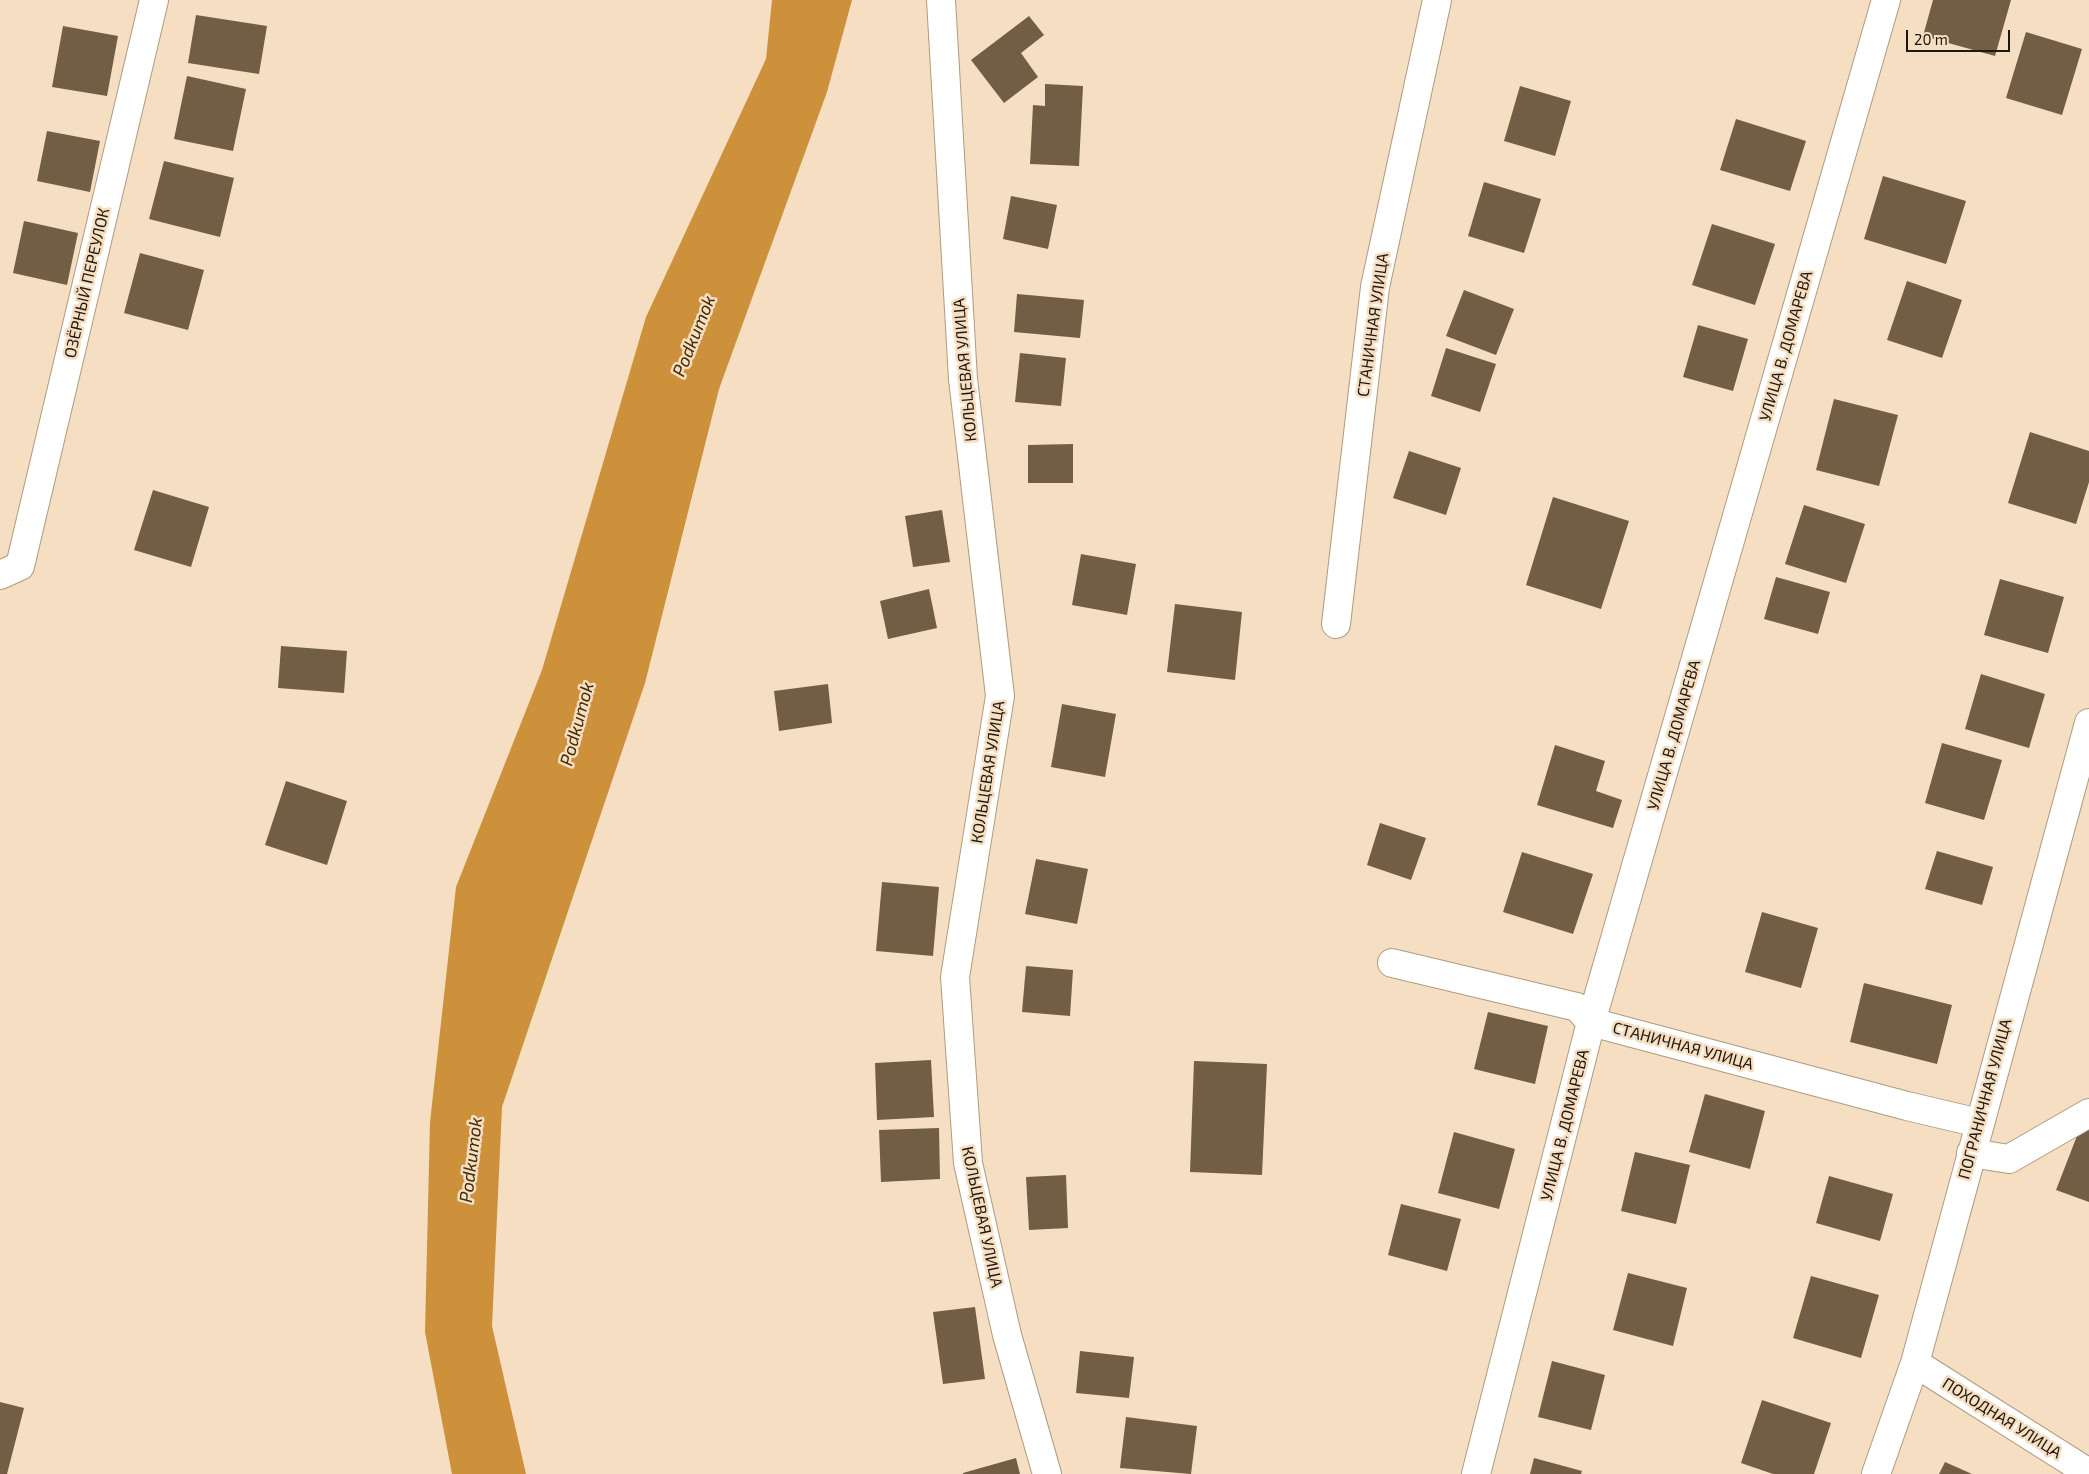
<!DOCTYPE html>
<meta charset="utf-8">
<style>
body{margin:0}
#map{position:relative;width:2089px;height:1474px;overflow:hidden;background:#f5dec1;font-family:"Exo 2",sans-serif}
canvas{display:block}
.scale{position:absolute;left:1906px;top:30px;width:104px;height:22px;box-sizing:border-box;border:2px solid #20180e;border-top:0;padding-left:6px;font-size:15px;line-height:18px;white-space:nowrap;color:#20180e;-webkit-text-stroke:4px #f5dec1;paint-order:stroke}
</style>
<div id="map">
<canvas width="2089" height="1474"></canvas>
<div class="scale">20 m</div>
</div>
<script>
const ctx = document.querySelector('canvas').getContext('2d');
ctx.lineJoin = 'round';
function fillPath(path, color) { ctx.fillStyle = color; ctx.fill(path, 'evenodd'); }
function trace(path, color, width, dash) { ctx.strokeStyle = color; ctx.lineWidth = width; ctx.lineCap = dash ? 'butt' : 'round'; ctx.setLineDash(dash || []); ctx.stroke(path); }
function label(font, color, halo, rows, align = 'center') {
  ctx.font = font + ' "Exo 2",sans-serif'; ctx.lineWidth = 5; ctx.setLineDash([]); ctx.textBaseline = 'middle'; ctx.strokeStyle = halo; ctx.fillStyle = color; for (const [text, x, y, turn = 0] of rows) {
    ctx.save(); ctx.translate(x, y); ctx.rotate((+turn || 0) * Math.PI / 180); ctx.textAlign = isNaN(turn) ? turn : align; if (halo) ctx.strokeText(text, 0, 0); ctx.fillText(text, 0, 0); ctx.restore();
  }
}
fillPath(new Path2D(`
 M772,0H852L827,92L719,389L645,683L502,1107L492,1326L526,1474H452L425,1332L430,1122L456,887L542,670L646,317L766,59Z`), '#cc913a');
fillPath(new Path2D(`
 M1933,0H2011L1995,56L1923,36Z
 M196,15L267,26L259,74L188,63Z
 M1029,16L1044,35L1021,53L1038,77L1004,103L971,60Z
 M63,26L118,36L107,96L52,87Z
 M2026,32L2082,49L2062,115L2006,98Z
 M187,76L246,89L233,151L174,139Z
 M1045,84L1083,86L1079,166L1030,164L1033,105L1045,106Z
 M1520,86L1571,101L1555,156L1504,141Z
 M1736,119L1806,141L1790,191L1720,170Z
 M47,131L100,141L90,192L37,181Z
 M164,161L234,178L220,237L149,219Z
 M1883,176L1966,201L1946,264L1864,239Z
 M1484,182L1541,199L1524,253L1468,236Z
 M1011,196L1057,205L1048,249L1003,239Z
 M24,221L78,233L67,285L13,273Z
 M1712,224L1775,244L1755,305L1692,285Z
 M140,253L204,270L188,330L124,313Z
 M1907,281L1962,300L1942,358L1887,340Z
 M1464,290L1514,309L1496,355L1446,336Z
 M1017,294L1084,300L1080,338L1014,332Z
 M1698,325L1748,339L1733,391L1683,377Z
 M1446,348L1496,364L1480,412L1431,396Z
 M1020,353L1066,358L1061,406L1015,402Z
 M1834,399L1898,415L1879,486L1816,470Z
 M2030,432L2089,451V482L2076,524L2008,503Z
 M1073,444V483H1028V445Z
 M1409,451L1461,468L1446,515L1393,498Z
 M153,490L209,507L191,567L134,550Z
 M1553,497L1629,521L1601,609L1526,585Z
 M1804,505L1865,524L1846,583L1785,564Z
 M942,510L950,562L913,567L905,516Z
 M1081,554L1136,564L1127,615L1072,605Z
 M1776,577L1830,592L1818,634L1764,619Z
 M2000,579L2064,597L2048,653L1984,635Z
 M929,589L937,628L888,639L880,601Z
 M1175,604L1242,612L1235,680L1167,672Z
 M281,646L347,651L344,693L278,688Z
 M1981,674L2045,694L2029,748L1965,729Z
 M828,684L832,723L779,731L774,691Z
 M1062,704L1116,714L1105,777L1051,767Z
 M1942,743L2002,760L1984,820L1925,803Z
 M1555,745L1605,761L1596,791L1622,800L1613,828L1537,805Z
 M286,781L347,801L327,865L265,845Z
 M1380,823L1426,838L1411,880L1367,865Z
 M1937,851L1993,867L1982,905L1925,889Z
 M1522,852L1593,874L1573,934L1503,912Z
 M1036,859L1088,869L1077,924L1025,914Z
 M882,882L939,887L933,956L876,951Z
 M1762,912L1818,928L1801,988L1745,972Z
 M1026,966L1073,970L1070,1016L1022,1012Z
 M1864,983L1952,1005L1937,1064L1850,1042Z
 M1488,1012L1548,1026L1535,1084L1474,1069Z
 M931,1060L934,1117L877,1120L875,1063Z
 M1194,1061L1267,1064L1262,1175L1190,1172Z
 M1705,1094L1765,1111L1750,1169L1689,1152Z
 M2082,1123L2089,1126V1202L2056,1190Z
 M939,1128L940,1179L881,1182L879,1130Z
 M1454,1132L1515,1149L1499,1209L1438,1193Z
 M1635,1152L1690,1165L1676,1224L1621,1211Z
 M1066,1175L1068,1228L1029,1230L1026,1177Z
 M1829,1176L1893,1194L1880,1241L1816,1223Z
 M1401,1204L1461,1219L1447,1271L1388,1255Z
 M1628,1273L1687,1288L1673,1346L1613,1330Z
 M1811,1276L1879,1295L1861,1358L1793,1338Z
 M975,1307L985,1379L943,1384L933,1312Z
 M1080,1351L1134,1357L1129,1398L1076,1393Z
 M1552,1361L1605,1375L1591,1430L1538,1417Z
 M1762,1400L1831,1423L1814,1474H1773L1741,1463Z
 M0,1402L24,1408L7,1474H0Z
 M1126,1417L1197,1426L1191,1474L1120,1468Z
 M1016,1458L1020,1474H963V1473Z
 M1534,1458L1582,1471L1581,1474H1530Z
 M1945,1462L1972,1474H1939Z`), '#725e45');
const minor = new Path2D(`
 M941,0L963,379L1000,696L955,977L968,1163L1007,1335L1047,1474
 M0,575L20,566L154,0
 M1336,624L1375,287L1437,0
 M1392,963L1577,1007L1591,1022L1907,1106L1979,1123
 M1971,1153L2009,1159L2089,1113
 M1915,1363L2089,1473
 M1476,1474L1591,1022L1886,0
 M1876,1474L1915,1363L2089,723`);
trace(minor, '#b09b7f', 30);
trace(minor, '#fff', 28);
label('16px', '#20180e', '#f5dec1', [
 ["ОЗЁРНЫЙ ПЕРЕУЛОК",87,283,-77],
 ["СТАНИЧНАЯ УЛИЦА",1373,325,-82],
 ["УЛИЦА В. ДОМАРЕВА",1786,346,-74],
 ["КОЛЬЦЕВАЯ УЛИЦА",965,370,-95],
 ["УЛИЦА В. ДОМАРЕВА",1674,735,-74],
 ["КОЛЬЦЕВАЯ УЛИЦА",988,772,-81],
 ["СТАНИЧНАЯ УЛИЦА",1683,1046,15],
 ["ПОГРАНИЧНАЯ УЛИЦА",1985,1099,-75],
 ["УЛИЦА В. ДОМАРЕВА",1565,1125,-76],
 ["КОЛЬЦЕВАЯ УЛИЦА",982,1217,78],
 ["ПОХОДНАЯ УЛИЦА",2002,1418,32]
]);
label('italic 18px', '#422b05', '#f5dec1', [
 ["Podkumok",694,336,-68],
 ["Podkumok",577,724,-75],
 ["Podkumok",471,1160,-83]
]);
</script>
